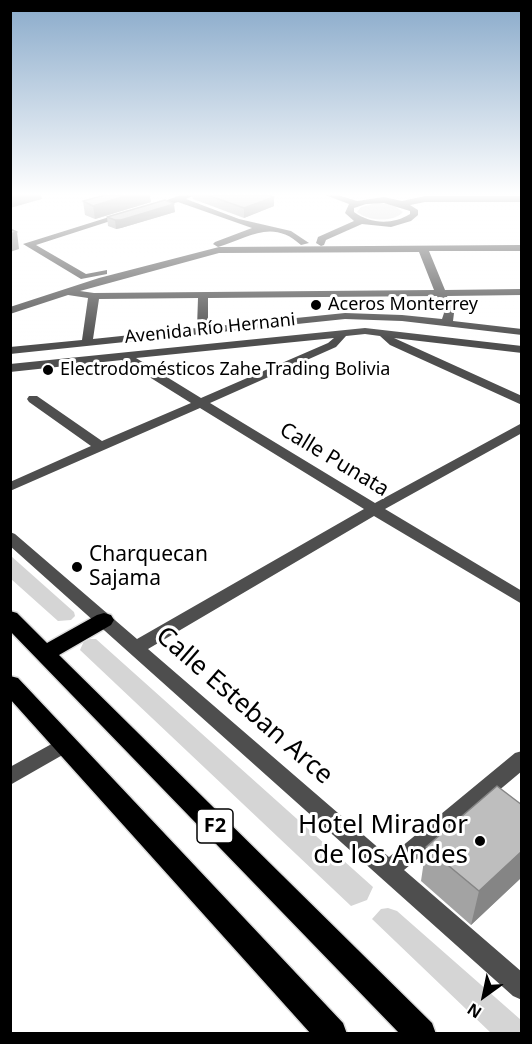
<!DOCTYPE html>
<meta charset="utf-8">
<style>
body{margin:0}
#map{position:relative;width:532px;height:1044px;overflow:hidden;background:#fff;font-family:"Noto Sans",sans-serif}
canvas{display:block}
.frame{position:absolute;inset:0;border:12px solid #000;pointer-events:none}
.north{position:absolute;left:454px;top:966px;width:60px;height:60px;-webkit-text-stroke:4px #fff;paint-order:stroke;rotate:213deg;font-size:16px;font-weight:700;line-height:24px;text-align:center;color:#000}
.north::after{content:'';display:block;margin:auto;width:21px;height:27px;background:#000;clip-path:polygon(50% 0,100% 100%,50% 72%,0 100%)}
</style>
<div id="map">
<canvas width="532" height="1044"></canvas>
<div class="frame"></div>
<div class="north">N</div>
</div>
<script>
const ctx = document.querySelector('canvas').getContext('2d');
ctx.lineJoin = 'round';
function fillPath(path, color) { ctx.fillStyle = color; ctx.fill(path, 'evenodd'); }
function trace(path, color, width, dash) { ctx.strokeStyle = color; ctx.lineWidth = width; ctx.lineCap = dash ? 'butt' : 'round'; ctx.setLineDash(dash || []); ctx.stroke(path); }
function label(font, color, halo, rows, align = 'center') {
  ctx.font = font + ' "Noto Sans",sans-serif'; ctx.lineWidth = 6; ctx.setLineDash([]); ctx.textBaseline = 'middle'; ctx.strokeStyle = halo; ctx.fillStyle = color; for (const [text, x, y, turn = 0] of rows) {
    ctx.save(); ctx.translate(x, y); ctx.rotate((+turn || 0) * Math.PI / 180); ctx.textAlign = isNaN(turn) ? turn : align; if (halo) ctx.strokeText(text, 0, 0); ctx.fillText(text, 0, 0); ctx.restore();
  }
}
fillPath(new Path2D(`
 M378,203L393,205L403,212C393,223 368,221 357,212L361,207Z
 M11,556L74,612L75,616L71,620L58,621L11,579Z
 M90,639H96L373,887L367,900L351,906L80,650L84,641Z
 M388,908L397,911L521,1020V1033H491L372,919L381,909Z`), '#d5d5d5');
const highway = new Path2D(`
 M10,611L17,613L47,643L97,615L104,613L111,615L114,620L111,625L59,655L432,1023L436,1034H400L10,631Z
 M10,676L18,678L343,1023L347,1034H311L10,699Z`);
trace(highway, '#dbdbdb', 3);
fillPath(new Path2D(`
 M181,195H195L186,199L239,219L291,231L309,243L301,245C272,218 248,238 218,247L213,244L215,242L252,228L178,202L151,210L147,207Z
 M325,195H338L357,201L384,197L402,201L425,196H522V202H425L410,205L418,210V215L411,221L391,227L362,224L326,240L324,245L321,246L316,243L318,237L354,221L345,213L349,204ZM384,203L410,211V214C393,225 370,224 354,212V208L366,204Z
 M122,213L129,215L36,245L86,274L107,270V274L81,279L23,244Z
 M522,245V251H429L445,290L522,289V295L447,296L454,313L453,321L522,329V335L402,321L345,319L10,354V347L82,340L88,298L68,295L10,314V307L99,278L219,247ZM419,252L434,290L94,293L80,291L219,253ZM437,296L444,313L442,319L402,315L345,313L208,327V298ZM198,298L197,328L93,339L99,299Z
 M365,328L522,346V353L394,338L522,396V405L390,345L380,336L365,334L346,336L336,347L210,403L375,503L522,423V433L385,509L522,591V604L374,516L148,649L389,857L515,753L522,751V771L404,870L522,972V1000L513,996L10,546V532L15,534L137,639L364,509L200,408L10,491V482L91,446L29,402L27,399L29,396H37L102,441L191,403L122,360L10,372V364ZM334,338L328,343L201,398L136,358Z
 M66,736L73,739L76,744L73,749L10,785V767Z`), '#4e4e4e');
fillPath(highway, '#000');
fillPath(new Path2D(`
 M192,195H269L274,206L244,218L193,199Z
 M83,201L151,202L95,219L85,215Z
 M175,212L121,228L116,229L108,226L107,217Z
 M522,805V877L471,925L421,881L426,847Z`), '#a3a3a3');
fillPath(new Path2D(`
 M10,195H41L42,199L10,208Z
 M128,195H150L151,202L95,219L93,206Z
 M274,197V206L244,218V208Z
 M174,204L175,212L121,228L116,229L115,220Z
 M17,232L19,249L10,252V234Z
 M522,851V877L471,925L479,891Z`), '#858585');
const building = new Path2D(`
 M105,195H128L93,206L83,201Z
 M207,195H269L274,197L244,208Z
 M165,200L174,204L121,220H115L107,217Z
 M10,229L17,232L10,234Z
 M497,786L522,805V851L479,891L426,847Z`);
fillPath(building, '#bebebe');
trace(building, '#858585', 1.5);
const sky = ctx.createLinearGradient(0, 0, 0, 341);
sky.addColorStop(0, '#89aaca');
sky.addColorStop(0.57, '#fff');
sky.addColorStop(1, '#ffffff00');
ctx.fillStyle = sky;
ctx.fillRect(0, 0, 532, 341);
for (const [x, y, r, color] of [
 [316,305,6,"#000"],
 [48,370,6,"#000"],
 [77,567,6,"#000"],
 [480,841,6,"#000"]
]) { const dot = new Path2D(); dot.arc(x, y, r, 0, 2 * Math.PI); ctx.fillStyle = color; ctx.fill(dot); trace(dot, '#fff', 2); }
label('18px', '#000', '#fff', [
 ["Aceros Monterrey",328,305],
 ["Electrodomésticos Zahe Trading Bolivia",60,370]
], 'left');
label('18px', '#000', '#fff', [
 ["Avenida Río Hernani",210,329,-6]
]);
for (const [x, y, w] of [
 [215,826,36]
]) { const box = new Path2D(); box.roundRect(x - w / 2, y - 17, w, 34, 4.5); ctx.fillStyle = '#fff'; ctx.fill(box); trace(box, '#000', 1.5); }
label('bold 20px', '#000', null, [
 ["F2",215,826]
]);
label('21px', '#000', '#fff', [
 ["Calle Punata",334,460,31]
]);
label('21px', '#000', '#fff', [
 ["Charquecan",89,555],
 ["Sajama",89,579]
], 'left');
label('26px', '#000', '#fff', [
 ["Calle Esteban Arce",244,706,41]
]);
label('26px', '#000', '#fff', [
 ["Hotel Mirador",468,826],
 ["de los Andes",468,856]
], 'right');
</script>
